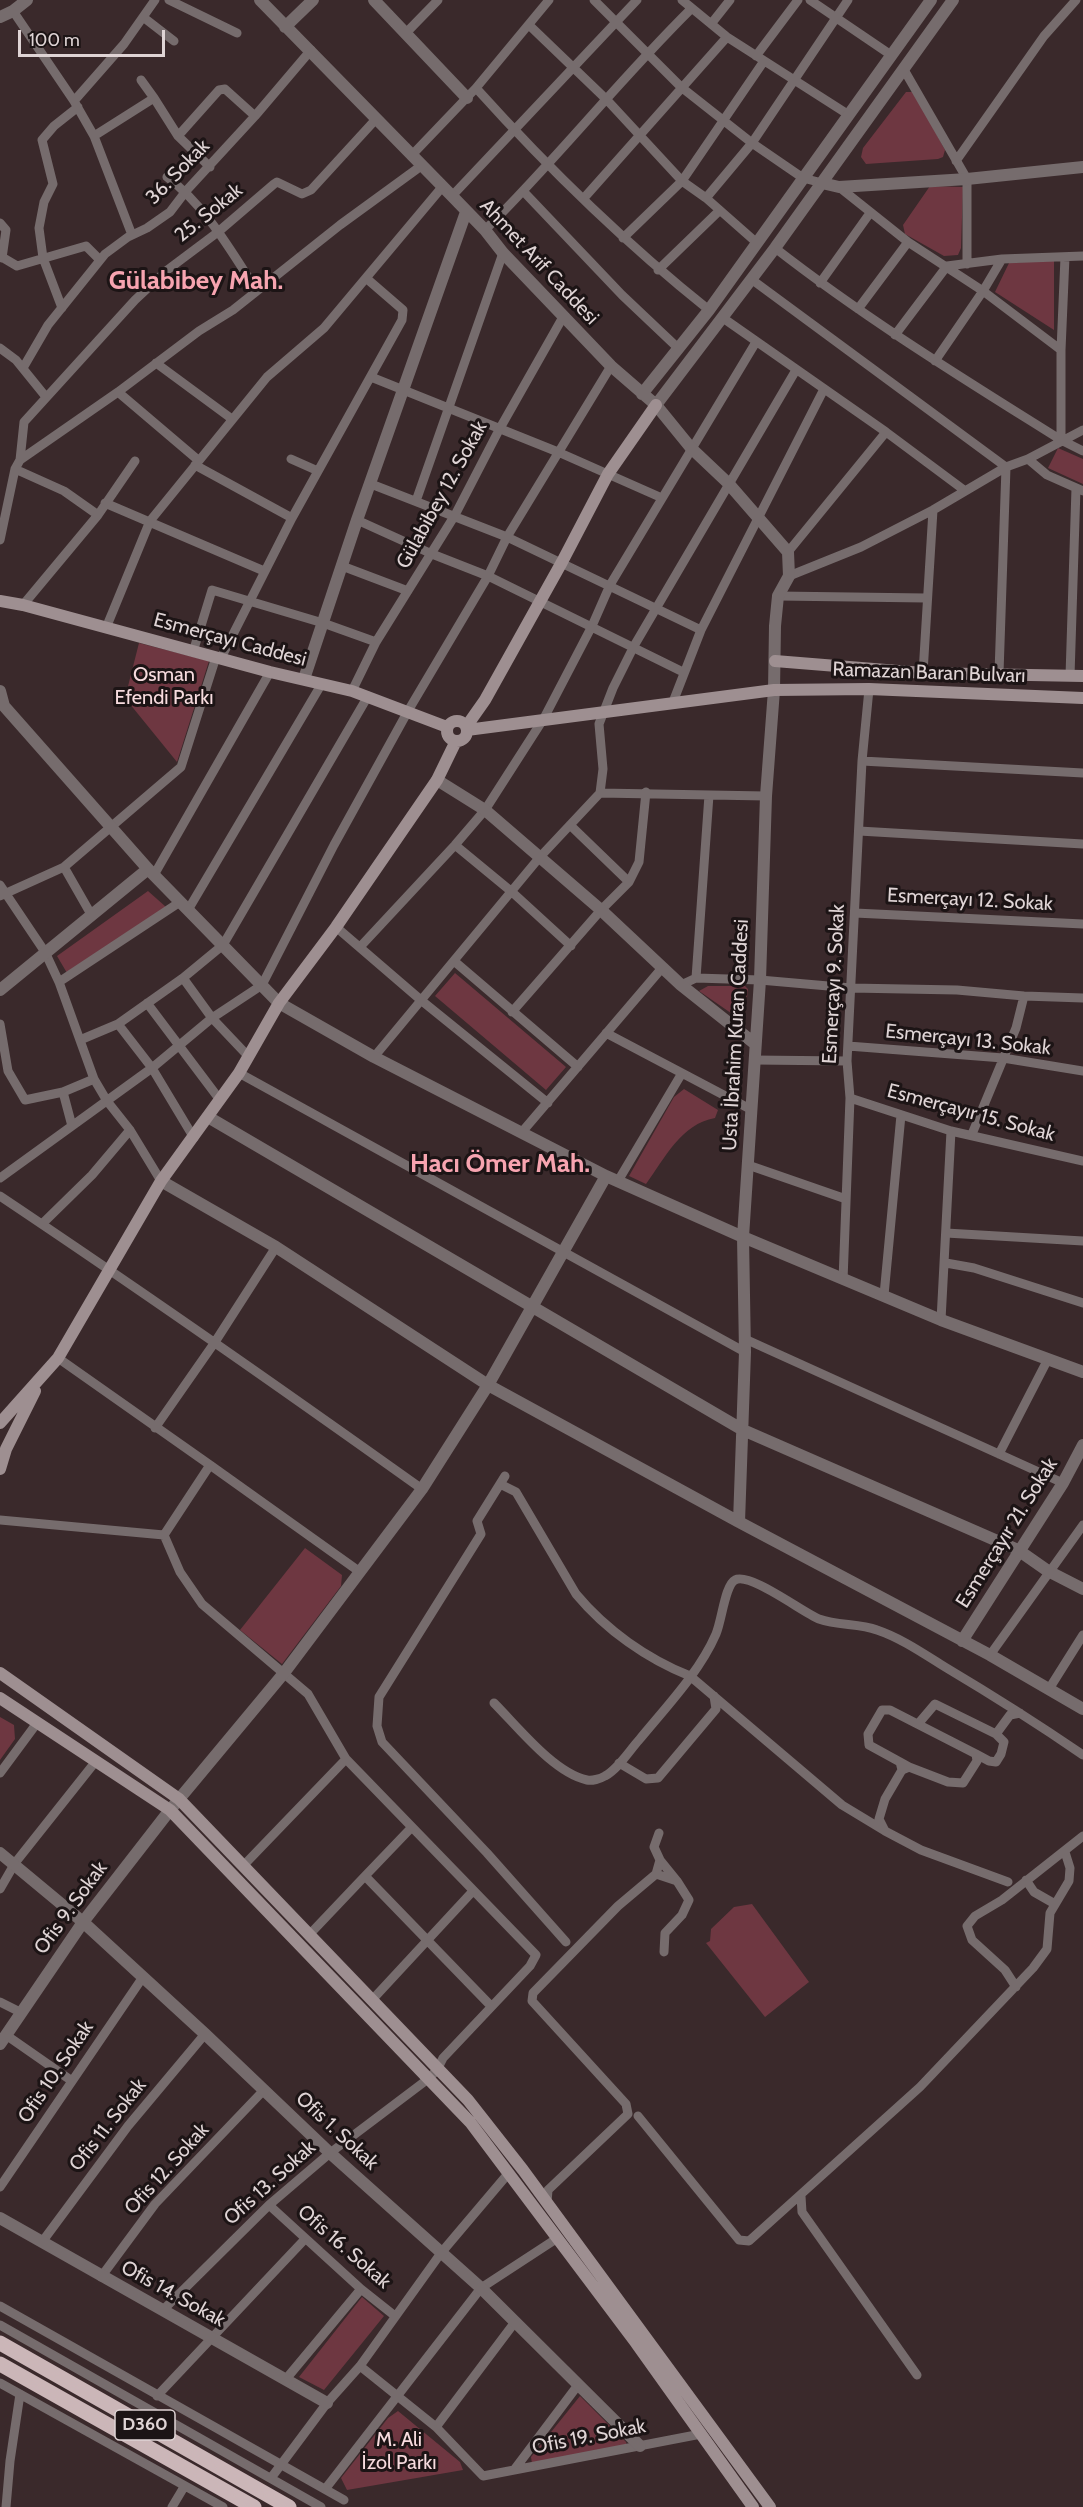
<!DOCTYPE html>
<meta charset="utf-8">
<style>
body{margin:0}
#map{position:relative;width:1083px;height:2507px;overflow:hidden;background:#3a292b;font-family:Cabin,sans-serif}
canvas{display:block}
.scale{position:absolute;left:18px;top:30px;width:147px;height:27px;box-sizing:border-box;border:3px solid #dfd4d5;border-top:0;padding-left:8px;font-size:18px;line-height:21px;white-space:nowrap;color:#dfd4d5;-webkit-text-stroke:4px #1c1415;paint-order:stroke}
</style>
<div id="map">
<canvas width="1083" height="2507"></canvas>
<div class="scale">100 m</div>
</div>
<script>
const ctx = document.querySelector('canvas').getContext('2d');
ctx.lineJoin = 'round';
function fillPath(path, color) { ctx.fillStyle = color; ctx.fill(path, 'evenodd'); }
function trace(path, color, width, dash) { ctx.strokeStyle = color; ctx.lineWidth = width; ctx.lineCap = dash ? 'butt' : 'round'; ctx.setLineDash(dash || []); ctx.stroke(path); }
function label(font, color, halo, rows, align = 'center') {
  ctx.font = font + ' Cabin,sans-serif'; ctx.lineWidth = 6; ctx.setLineDash([]); ctx.textBaseline = 'middle'; ctx.strokeStyle = halo; ctx.fillStyle = color; for (const [text, x, y, turn = 0] of rows) {
    ctx.save(); ctx.translate(x, y); ctx.rotate((+turn || 0) * Math.PI / 180); ctx.textAlign = isNaN(turn) ? turn : align; if (halo) ctx.strokeText(text, 0, 0); ctx.fillText(text, 0, 0); ctx.restore();
  }
}
fillPath(new Path2D(`
 M906,92H914L945,150L943,157L938,159L866,164L861,157L863,148Z
 M930,186L963,187L961,248L958,255L944,256L905,234L903,225Z
 M1054,260V330L995,292L1009,263Z
 M1058,448L1083,459V484L1048,468Z
 M139,643L209,661L177,762L125,698Z
 M148,891L166,907L67,973L57,956Z
 M455,973L566,1067L546,1090L435,996Z
 M708,986H745L748,989L745,1014L741,1020L699,991Z
 M684,1089L718,1110L715,1118C681,1124 665,1158 646,1184L629,1176L674,1097Z
 M305,1548L342,1575L341,1586L282,1664L240,1630Z
 M0,1717L14,1725L15,1739L0,1760Z
 M752,1904L809,1982L765,2017L706,1943L710,1941L711,1929L734,1907Z
 M362,2297L384,2316L324,2390L299,2377Z
 M580,2396L626,2442L627,2446L532,2464L531,2457Z
 M398,2411L460,2462L463,2470L347,2490L341,2478L388,2418Z`), '#6e3741');
trace(new Path2D(`
 M169,0L237,33
 M594,0L681,87L752,143L803,178L822,183
 M682,0L727,37L849,115
 M810,0L891,55
 M13,11L74,101L94,136L132,235
 M143,17L174,41
 M711,24L730,0
 M529,25L607,100L682,181L706,198L757,243
 M405,34L438,0
 M756,56L798,0
 M903,68L967,179V264
 M141,80L154,98
 M476,88C548,168 625,243 709,310
 M74,101L124,44L155,0
 M94,136L154,98L178,136L210,167
 M178,136L219,90L225,89L255,116
 M411,156L476,88L549,0
 M956,161L1044,36L1076,0
 M167,177C206,206 231,251 257,291
 M839,187L908,242L983,291L1061,350
 M524,192L622,295L679,349
 M452,196L637,0
 M584,198L727,37
 M706,198L752,143L848,0
 M0,223L6,230L2,258
 M485,230C557,159 619,80 691,9
 M623,238L682,181L764,61
 M775,248C866,319 964,379 1061,440L1083,451
 M0,256L17,266L86,246L100,260
 M658,270L719,211
 M751,279L1006,467L999,673
 M820,283L870,213
 M62,308L43,258L39,228L44,202L53,184L42,140L54,126L78,107
 M858,309L908,242
 M723,318L886,432L964,490
 M895,335L947,266L1002,259L1083,256
 M0,348L16,360L46,397
 M935,361L983,291L1002,259
 M156,363L232,419
 M23,368L48,325L105,254L128,237L147,228L170,212L186,191L255,116L311,50
 M371,377L558,452L662,498
 M118,392L198,460
 M1061,440V350L1065,257
 M291,459L318,471
 M1028,459L1047,475L1083,491
 M20,460L24,422L135,300L166,271L218,232L274,184L277,182L302,194L311,190L377,118
 M195,465L292,518
 M15,469L64,491L98,515
 M371,484L507,537L701,630
 M416,501L503,253
 M105,503L264,571
 M357,520L432,554L488,576L683,672
 M0,540L15,469L20,460L118,392L199,331L233,310L340,225L421,166
 M788,552L886,432
 M342,566L408,591
 M789,576L861,547L933,510L1006,467L1028,459L1083,430
 M778,596L926,598
 M23,605L98,515L135,461
 M106,628L150,521L267,377L324,328L443,186
 M193,652L212,590L323,623L376,642
 M221,658L292,518L402,320L403,310L366,278
 M923,673L933,510
 M1070,676L1076,488
 M352,691L376,642L455,515L499,430L563,317
 M673,702L701,630L824,389
 M862,761L1083,773
 M600,793L766,796
 M570,825L629,882
 M859,831L1083,844
 M455,845L512,892L571,946
 M64,867L92,916
 M154,875L270,672
 M0,885L45,952L59,982L94,1079L107,1101L130,1130L161,1181
 M0,896L64,867L181,767L216,657
 M188,910L321,685
 M855,913L1083,924
 M336,927L422,1001L548,1103
 M360,947L455,845L485,810L544,718L592,626L610,585L756,342
 M454,961L578,1067
 M183,978L212,1018L248,1056
 M696,978L709,795
 M59,982L180,902
 M681,985L696,978L760,980L851,988L957,990L1024,996L1083,998
 M147,1003L220,1100
 M512,1012L601,910L629,882L639,862L646,792
 M0,1024L8,1071L25,1100L63,1092L94,1079
 M118,1024L152,1068L194,1138
 M606,1033L752,1110
 M80,1040L118,1024L183,978L223,945L368,696
 M848,1046L1003,1058L1083,1071
 M374,1057L539,858L600,793L603,769L599,724L613,688L634,646L796,370
 M754,1060L847,1061
 M239,1073L745,1352
 M63,1092L72,1126
 M850,1098L951,1131L1083,1161
 M522,1132L662,968
 M972,1134L1016,1028L1024,996
 M748,1165L846,1199
 M0,1178L152,1068L212,1018L262,985L334,845L408,711L488,576L507,537L611,366
 M618,1181L682,1073
 M0,1196C142,1291 282,1389 422,1489
 M42,1224L92,1175L130,1130
 M946,1233L1083,1241
 M946,1263L974,1268L1083,1303
 M843,1280L850,1098L847,1061L862,761L869,689
 M884,1295L901,1115
 M941,1320L951,1131
 M745,1339L1063,1483
 M58,1358L210,1465L164,1535
 M155,1428L215,1342L276,1247
 M999,1454L1048,1359
 M210,1465L360,1572
 M505,1476L477,1521L481,1534L379,1697L377,1726L382,1742L487,1853L566,1942
 M500,1484L516,1492L576,1594C606,1630 647,1659 690,1676L842,1805L885,1831
 M0,1520L164,1535L180,1572L202,1604L308,1694L346,1759L536,1955L530,1966L443,2058L437,2070L428,2079L330,2153L269,2205L163,2310
 M990,1655L1083,1525
 M1049,1689L1083,1635
 M494,1703C518,1727 554,1773 587,1780C592,1781 600,1779 605,1776C618,1769 629,1751 639,1740C666,1707 699,1673 716,1634C722,1620 725,1585 735,1580C750,1572 802,1612 819,1619C838,1626 859,1623 877,1630C901,1638 924,1654 945,1667C992,1695 1038,1724 1083,1755
 M918,1724L935,1704L996,1734L1004,1742L1001,1754L996,1762L989,1761L976,1754
 M996,1734L1010,1715L1020,1713
 M900,1762L869,1745L868,1734L882,1710H890L976,1754L977,1761L963,1783L948,1782L909,1767
 M619,1763L646,1779L658,1778L716,1709L714,1696
 M902,1770L909,1767L900,1762L902,1770L885,1799L879,1819L885,1831L921,1850L1008,1882
 M0,1773L37,1723
 M412,1827L365,1876L491,2006
 M243,1866L346,1759
 M656,1874L677,1881L660,1860
 M1026,1880L1034,1892L1055,1904
 M0,1889L15,1863L96,1761
 M309,1935L365,1876
 M664,1952L665,1933L682,1915L689,1900L677,1881
 M1016,1987L1005,1970L972,1940L967,1926L975,1916L1002,1900L1083,1836
 M372,2000L473,1891
 M0,2002L20,2012
 M6,2035L72,2081
 M638,2116L739,2240L749,2241L920,2087L1033,1968L1047,1949L1050,1913L1069,1881L1070,1868L1065,1852
 M0,2187L143,1977
 M801,2196L802,2212L917,2375
 M547,2203L548,2190L628,2114L626,2104L532,2001L533,1993L618,1906L656,1874L660,1860L654,1847L659,1833
 M269,2205L361,2289L395,2316
 M42,2242L128,2126L205,2034
 M101,2277L155,2204L264,2090
 M0,2306L344,2500
 M0,2325L321,2507
 M360,2366L436,2427L483,2476L701,2434
 M286,2379L361,2289
 M0,2383L223,2507
 M157,2396L305,2239
 M436,2427L515,2322
 M514,2470L578,2385
 M271,2478L327,2403L360,2366L441,2253L507,2175
 M326,2488L481,2288L556,2239
 M6,2507L10,2461L20,2394
 M172,2507L184,2487`), '#766c6d', 9);
trace(new Path2D(`
 M260,0L452,196L485,230L503,253L611,366L656,405L691,448L728,483L788,552L789,576L778,596L775,626L774,690L766,796L760,980L743,1237L745,1352L739,1522
 M374,0L467,98
 M0,17L13,11L27,0
 M285,27L313,0
 M822,183L839,187L967,179L1083,167
 M642,394L709,310L931,0
 M656,405L775,248L953,0
 M304,679L357,520L466,212
 M0,691L4,706L148,869L279,1003L374,1057L606,1176L743,1237L941,1320L1083,1372
 M437,780L485,810L601,910L681,985L754,1043
 M0,990L148,869
 M208,1117L743,1430L1018,1550L1048,1571L1083,1589
 M161,1181L276,1247L488,1385L739,1522L990,1655L1083,1709
 M962,1641L1063,1483L1083,1445
 M0,1853L83,1922L205,2034L330,2153L481,2288L640,2446
 M0,2044L83,1922L170,1810L284,1673L422,1489L488,1385L606,1176
 M0,2218L327,2403`), '#766c6d', 12);
trace(new Path2D(`
 M0,601L23,605L270,672L352,691L447,727
 M775,661L923,673L1083,676
 M447 731a10 10 0 1 1 20 0a10 10 0 1 1-20 0Z
 M466,727L485,700L562,562L608,474L656,405
 M467,730L774,690L869,689L1083,698
 M0,1423L58,1358L161,1181L239,1073L279,1003L336,927L437,780L456,741
 M0,1469L6,1449L35,1391
 M0,1673L179,1799L468,2100L523,2170L770,2507
 M0,1698L170,1810L470,2122L636,2343L753,2507`), '#9e8f91', 12);
trace(new Path2D(`
 M0,2343L289,2507
 M0,2364L254,2507`), '#cbb6b8', 15);
for (const [x, y, w] of [
 [145,2425,60]
]) { const box = new Path2D(); box.roundRect(x - w / 2, y - 15, w, 30, 4.5); ctx.fillStyle = '#1c1415'; ctx.fill(box); trace(box, '#dfd4d5', 1.5); }
label('bold 18px', '#dfd4d5', null, [
 ["D360",145,2425]
]);
label('20px', '#dfd4d5', '#1c1415', [
 ["36. Sokak",178,172,-46],
 ["25. Sokak",209,213,-39],
 ["Ahmet Arif Caddesi",539,262,47],
 ["Gülabibey 12. Sokak",442,495,-61],
 ["Esmerçayı Caddesi",230,640,15],
 ["Ramazan Baran Bulvarı",929,673,2],
 ["Esmerçayı 12. Sokak",970,900,3],
 ["Esmerçayı 9. Sokak",834,984,-87],
 ["Usta İbrahim Kuran Caddesi",736,1035,-87],
 ["Esmerçayı 13. Sokak",968,1040,6],
 ["Esmerçayır 15. Sokak",971,1113,15],
 ["Esmerçayır 21. Sokak",1007,1533,-58],
 ["Ofis 9. Sokak",71,1908,-54],
 ["Ofis 10. Sokak",56,2072,-56],
 ["Ofis 11. Sokak",108,2125,-52],
 ["Ofis 1. Sokak",337,2131,43],
 ["Ofis 12. Sokak",167,2169,-48],
 ["Ofis 13. Sokak",270,2183,-42],
 ["Ofis 16. Sokak",344,2247,41],
 ["Ofis 14. Sokak",173,2294,29],
 ["Ofis 19. Sokak",589,2437,-11]
]);
label('20px', '#f7dbde', '#1c1415', [
 ["Osman",164,675],
 ["Efendi Parkı",164,698],
 ["M. Ali",399,2440],
 ["İzol Parkı",399,2463]
]);
label('bold 26px', '#f7a4b0', '#1c1415', [
 ["Gülabibey Mah.",196,281],
 ["Hacı Ömer Mah.",500,1164]
]);
</script>
